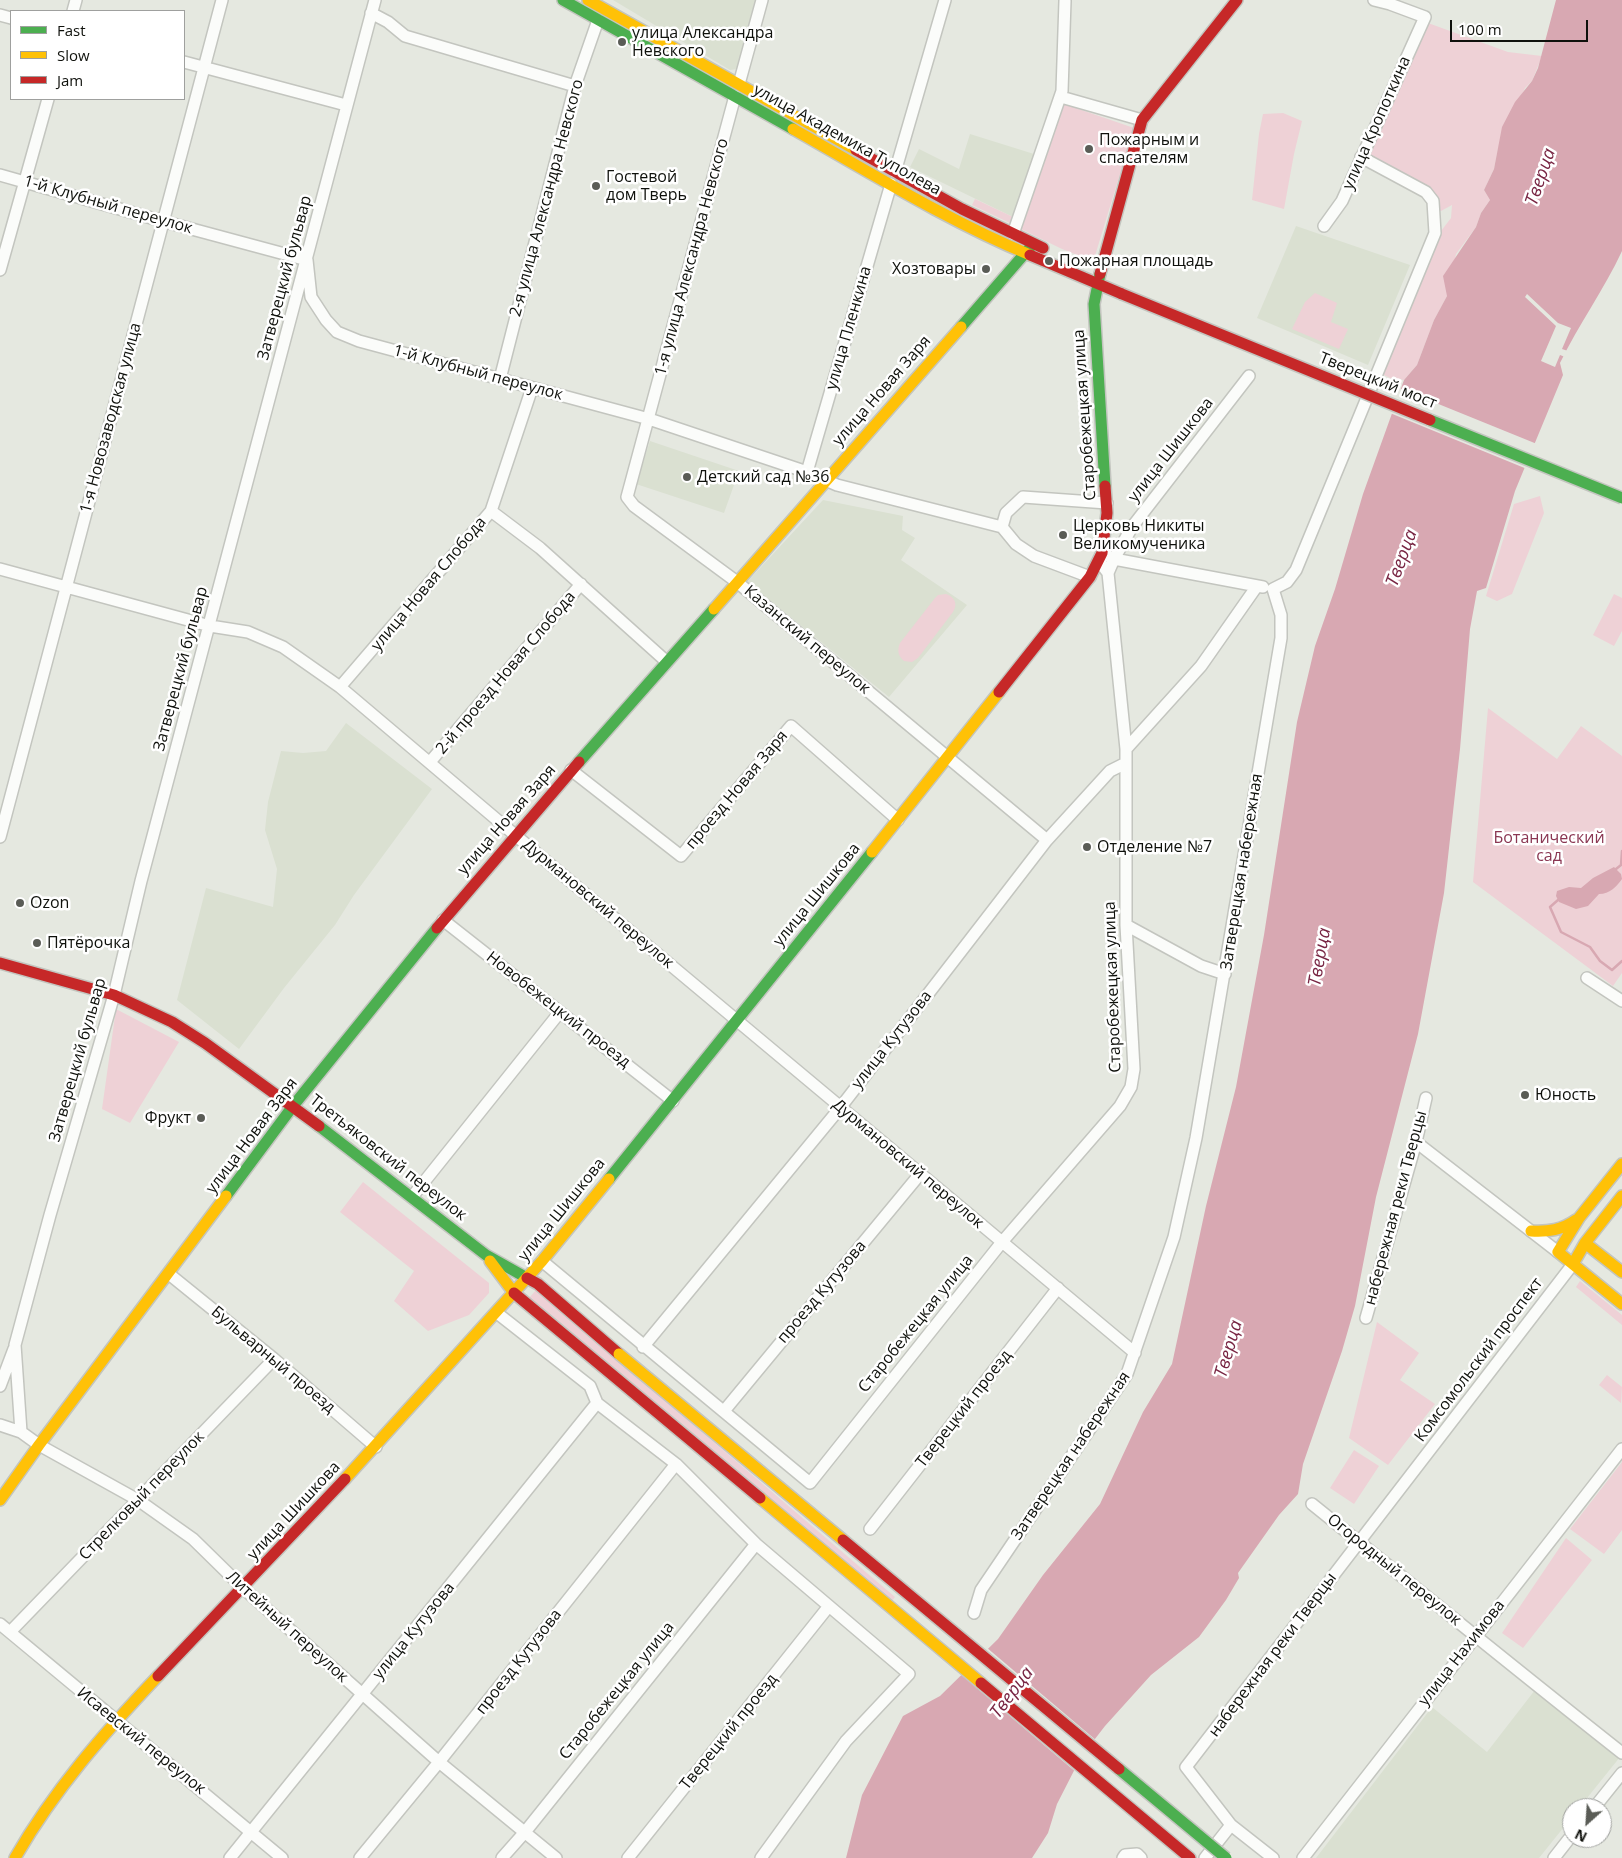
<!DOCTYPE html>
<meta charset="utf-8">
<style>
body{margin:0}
#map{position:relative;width:1622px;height:1858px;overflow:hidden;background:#e5e8e0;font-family:"Open Sans",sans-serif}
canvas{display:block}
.legend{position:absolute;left:10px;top:10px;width:175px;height:90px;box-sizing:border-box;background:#fff;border:1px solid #9fa09e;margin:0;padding:6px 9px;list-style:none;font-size:15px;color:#0f110c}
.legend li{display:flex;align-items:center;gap:10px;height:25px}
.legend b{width:25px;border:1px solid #9fa09e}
.north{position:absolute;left:1562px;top:1798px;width:50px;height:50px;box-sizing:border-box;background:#fff;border:1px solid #9fa09e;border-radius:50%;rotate:206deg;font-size:14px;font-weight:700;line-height:20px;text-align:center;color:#0f110c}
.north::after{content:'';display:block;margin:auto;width:18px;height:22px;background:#5a5c56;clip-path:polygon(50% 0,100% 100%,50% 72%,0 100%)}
.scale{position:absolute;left:1450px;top:20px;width:138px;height:22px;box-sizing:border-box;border:2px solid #0f110c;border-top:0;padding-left:6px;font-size:15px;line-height:18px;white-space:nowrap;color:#0f110c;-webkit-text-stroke:4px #fff;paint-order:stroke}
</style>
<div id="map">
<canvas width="1622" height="1858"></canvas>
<ul class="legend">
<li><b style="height:6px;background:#4caf50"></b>Fast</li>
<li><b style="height:6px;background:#ffc107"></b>Slow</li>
<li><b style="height:6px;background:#c62828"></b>Jam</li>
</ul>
<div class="north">N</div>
<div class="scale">100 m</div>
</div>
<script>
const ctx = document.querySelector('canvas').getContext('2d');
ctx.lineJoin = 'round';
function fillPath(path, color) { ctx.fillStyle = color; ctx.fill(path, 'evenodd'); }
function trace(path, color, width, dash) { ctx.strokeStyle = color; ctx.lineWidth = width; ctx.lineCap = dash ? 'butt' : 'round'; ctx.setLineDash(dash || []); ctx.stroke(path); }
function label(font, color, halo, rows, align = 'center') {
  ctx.font = font + ' "Open Sans",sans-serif'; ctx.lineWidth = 5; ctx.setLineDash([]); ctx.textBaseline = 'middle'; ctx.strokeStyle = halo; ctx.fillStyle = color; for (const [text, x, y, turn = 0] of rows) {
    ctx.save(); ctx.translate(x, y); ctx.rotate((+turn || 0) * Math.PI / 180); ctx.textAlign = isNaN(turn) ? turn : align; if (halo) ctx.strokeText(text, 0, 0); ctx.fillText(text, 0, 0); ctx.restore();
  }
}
fillPath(new Path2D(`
 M613,0H755L737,69L730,70Z
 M970,134L1034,154L1015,218L910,167L919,149L959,169Z
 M1296,226L1410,265L1368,365L1257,318Z
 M650,441L739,471L724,513L636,484Z
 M823,500L903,516L902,530L915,538L901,560L967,605L889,697L747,582Z
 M346,723L432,789L354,895L335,925L284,988L239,1049L177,1000L206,888L273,907L277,869L265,830L268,802L281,751L303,753L326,751Z
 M1535,1690L1620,1757L1579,1808H1572V1817L1539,1858H1316L1432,1707L1487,1752Z`), '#dae0d1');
fillPath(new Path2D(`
 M1428,23L1508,52L1542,56L1532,81L1525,88L1498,149L1494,169L1484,190L1490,200L1481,213L1476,227L1456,254L1447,296L1434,320L1417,365L1404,380L1390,378L1382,374L1438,235L1451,218L1452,205L1441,211L1436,210V199L1366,157Z
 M1064,104L1134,128L1094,259L1090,260L1062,249L1021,229Z
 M1283,113L1302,121L1294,154L1284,209L1252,200L1259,134L1263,114Z
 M975,199L1015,218L1012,224L972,205Z
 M1315,293L1337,303L1331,322L1348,329L1339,349L1292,329L1305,302Z
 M1540,496L1544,513L1512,594L1497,601L1486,596L1514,504Z
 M946,594C955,597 958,604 953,612L918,658L912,662L904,661C898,656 897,650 900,643L935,598L938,595Z
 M1614,594L1622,598V631L1614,646L1593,635Z
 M1488,708L1557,759L1581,726L1622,756V973L1613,986L1473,882Z
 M116,1009L179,1042L130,1123L102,1109Z
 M363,1182L489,1283V1293L469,1315L428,1331L394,1301L414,1271L340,1212Z
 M1580,1281L1622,1315V1325L1576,1287Z
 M536,1290L895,1597L891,1602L529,1298Z
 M1377,1322L1419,1353L1400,1380L1435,1404L1388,1465L1349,1438Z
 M1607,1375L1622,1387L1621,1403L1599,1385Z
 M1354,1450L1379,1466L1354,1504L1330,1488Z
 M1622,1462V1530L1604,1554L1570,1529Z
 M1566,1538L1592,1560L1523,1648L1502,1633Z`), '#eed1d6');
fillPath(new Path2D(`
 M1556,0H1622V251C1604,290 1578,325 1560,363L1563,375L1515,491L1486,588L1477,591L1470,629L1460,749L1444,893L1418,1034L1376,1197L1355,1306L1342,1351L1303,1464L1298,1494L1279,1515L1238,1573L1239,1578L1226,1600L1199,1637L1151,1675L1105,1726L1081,1757L1057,1804L1048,1833L1032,1858H846L862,1795L903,1716L940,1696L998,1639L1043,1575L1100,1504L1143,1412L1172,1364L1206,1206L1236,1087L1264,935L1297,722L1315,646L1335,589L1363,494L1404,380L1417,365L1434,320L1447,296L1443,276L1476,227L1481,213L1490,200L1484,190L1494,169L1502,127L1515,102L1532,81L1538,68Z
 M1614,867L1621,874L1622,879C1616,887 1610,894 1599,894L1588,906L1576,909L1559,902L1556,896L1557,891L1569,887L1581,888L1593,878Z`), '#d8a8b2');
fillPath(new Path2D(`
 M1527,294L1558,323L1571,328L1562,349L1568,351L1565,357L1560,355L1555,367L1541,361L1556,326L1525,297Z
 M1399,388L1537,444L1527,469L1390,413Z
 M986,1647L1097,1741L1084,1759L1077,1773L960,1674Z`), '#e5e8e0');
trace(new Path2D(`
 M1616,869L1621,865L1622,851
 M1558,900L1550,907L1561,932L1590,947L1600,961L1612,970L1622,961`), '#d8a8b2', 2.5);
const street = new Path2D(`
 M73,11L76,0
 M371,13L388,22L405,36L575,86
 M0,15L11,18
 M184,62L346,105
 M739,84L762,0
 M735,96L627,497L634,506L737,582L1047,840
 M1061,97L1142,120
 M895,172L945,0
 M0,175L162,221L307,260L311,297L326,320L337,332L359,341L649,419L807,472L837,485L1002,527L1016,544L1034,556L1090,577
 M1324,226L1342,201L1425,17L1390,4L1374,0
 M1013,234L1062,91L1065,1
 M0,270L48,99
 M500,379L575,86L598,20
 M807,472L891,184
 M491,511L540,548L667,662
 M1002,527L1006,513L1023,497L1107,503
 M1108,556L1114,559L1263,587
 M0,569L210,626L248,632L283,647L340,687L515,835L1135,1353
 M1108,573L1114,559L1132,527L1249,376
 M1273,589L1287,582L1296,570L1435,233L1433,201L1426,192L1361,157
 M340,687L491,511L532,388
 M1126,749L1201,666L1257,586
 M430,762L581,584
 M571,770L681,856L791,726L898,820
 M0,837L222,0
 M443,920L673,1101
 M1126,925L1201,966L1225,974
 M1587,978L1622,1001
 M1416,1142L1558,1252
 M412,1197L560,1012
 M542,1261L810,1483L1002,1242L1120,1106L1131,1087L1134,1069L1126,925V749L1108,573L1099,561
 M169,1274L274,1359L376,1447
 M497,1313L590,1386L597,1403L676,1464L756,1544L909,1674L846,1741L761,1858
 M1366,1318L1416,1142L1426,1098
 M643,1347L840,1108L1047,840L1110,771L1126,763
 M0,1386L14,1349
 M724,1411L920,1174
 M0,1425L21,1432L39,1445L138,1500L193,1539L243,1588L439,1762L556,1858
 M21,1432L15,1345L50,1215L114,995L141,881L375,0
 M1312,1504C1415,1587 1518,1671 1622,1753
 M870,1529L1058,1288
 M974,1613L981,1590L1127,1374L1174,1237L1196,1138L1281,638V615L1273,589
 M0,1624L282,1858
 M10,1632L274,1359
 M1594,1808L1622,1773
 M230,1858L597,1403
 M360,1858L439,1762L676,1464
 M502,1858L525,1832L756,1544
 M628,1858L829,1606
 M1123,1858L1125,1855L1137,1854L1141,1858
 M1205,1858L1231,1825
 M1273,1858L1231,1825L1186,1767L1573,1264
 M1303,1858L1622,1449
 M1554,1858L1572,1835`);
const fast = new Path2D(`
 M563,0L793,129
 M1100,274L1094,304L1105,486
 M961,327L1033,244
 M579,762L714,609
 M319,1126L486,1255L527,1278
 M609,1179L872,852
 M226,1196L293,1106L437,928`);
const slow = new Path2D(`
 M588,0L856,150
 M793,129C871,173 948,221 1030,255
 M714,609L961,327
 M872,852L999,692
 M1622,1164L1579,1218L1558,1252L1622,1304
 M1531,1231C1548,1232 1562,1230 1576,1220
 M1585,1243L1622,1272
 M490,1261L514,1293
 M1573,1264L1585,1243L1622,1196
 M345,1479L542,1261L609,1179
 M760,1498L981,1683
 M0,1500L39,1445L226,1196
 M15,1858C54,1790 104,1733 158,1676`);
const jam = new Path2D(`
 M856,150L962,209L1043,248
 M1030,255L1122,294
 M1100,274L1142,120L1237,0
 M999,692L1090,577L1102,553L1107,513L1105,486
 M437,928L579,762
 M0,963L114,995L172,1022L205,1043L319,1126
 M527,1278L538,1284L619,1354
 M514,1293L760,1498
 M158,1676L345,1479
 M981,1683L1190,1858`);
trace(street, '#c3c5bf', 14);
trace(fast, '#c3c5bf', 14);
trace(slow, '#c3c5bf', 14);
trace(jam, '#c3c5bf', 14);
trace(street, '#fbfcfa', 11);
trace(fast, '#4caf50', 11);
trace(slow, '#ffc107', 11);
trace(jam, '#c62828', 11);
const fastBridge = new Path2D(`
 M1430,420L1622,498
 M1119,1769L1226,1858`);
const slowBridge = new Path2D(`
 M619,1354L843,1540`);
const jamBridge = new Path2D(`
 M1122,294L1430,420
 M843,1540L1119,1769`);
trace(fastBridge, '#c3c5bf', 14, []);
trace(slowBridge, '#c3c5bf', 14, []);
trace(jamBridge, '#c3c5bf', 14, []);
trace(fastBridge, '#4caf50', 11);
trace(slowBridge, '#ffc107', 11);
trace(jamBridge, '#c62828', 11);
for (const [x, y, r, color] of [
 [622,42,5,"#5a5c56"],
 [1089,149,5,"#5a5c56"],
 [596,186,5,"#5a5c56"],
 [1049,261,5,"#5a5c56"],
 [986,269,5,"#5a5c56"],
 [687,477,5,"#5a5c56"],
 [1063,535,5,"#5a5c56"],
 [1087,847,5,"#5a5c56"],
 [20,903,5,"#5a5c56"],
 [37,943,5,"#5a5c56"],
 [1525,1095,5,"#5a5c56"],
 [201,1118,5,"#5a5c56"]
]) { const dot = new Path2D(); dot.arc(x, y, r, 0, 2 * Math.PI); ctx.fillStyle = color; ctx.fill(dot); trace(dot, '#fff', 2); }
label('16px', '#0f110c', '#fff', [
 ["улица Александра",632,33],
 ["Невского",632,51],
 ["Пожарным и",1099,140],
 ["спасателям",1099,158],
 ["Гостевой",606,177],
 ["дом Тверь",606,195],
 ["Пожарная площадь",1059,261],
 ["Хозтовары",976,269,"right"],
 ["Детский сад №36",697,477],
 ["Церковь Никиты",1073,526],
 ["Великомученика",1073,544],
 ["Отделение №7",1097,847],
 ["Ozon",30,903],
 ["Пятёрочка",47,943],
 ["Юность",1535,1095],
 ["Фрукт",191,1118,"right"]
], 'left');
label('16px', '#0f110c', '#fff', [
 ["улица Кропоткина",1377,123,-66],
 ["улица Академика Туполева",847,140,29],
 ["2-я улица Александра Невского",547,198,-75],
 ["1-й Клубный переулок",108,205,16],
 ["1-я улица Александра Невского",692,257,-75],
 ["Затверецкий бульвар",285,278,-75],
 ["улица Пленкина",849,328,-74],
 ["1-й Клубный переулок",478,373,15],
 ["Тверецкий мост",1378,381,22],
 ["улица Новая Заря",882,391,-49],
 ["Старобежецкая улица",1085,415,-94],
 ["1-я Новозаводская улица",111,418,-75],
 ["улица Шишкова",1171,450,-52],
 ["улица Новая Слобода",429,584,-50],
 ["Казанский переулок",807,640,40],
 ["Затверецкий бульвар",181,669,-75],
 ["2-й проезд Новая Слобода",506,673,-50],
 ["проезд Новая Заря",737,790,-50],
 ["улица Новая Заря",507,820,-49],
 ["Затверецкая набережная",1242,872,-81],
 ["улица Шишкова",817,895,-51],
 ["Дурмановский переулок",598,904,40],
 ["Старобежецкая улица",1113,987,-92],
 ["Новобежецкий проезд",558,1010,38],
 ["улица Кутузова",892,1040,-52],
 ["Затверецкий бульвар",78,1060,-74],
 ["улица Новая Заря",252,1136,-53],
 ["Третьяковский переулок",388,1158,38],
 ["Дурмановский переулок",908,1164,40],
 ["набережная реки Тверцы",1396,1208,-75],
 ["улица Шишкова",562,1210,-51],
 ["проезд Кутузова",822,1292,-50],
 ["Старобежецкая улица",916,1324,-51],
 ["Бульварный проезд",273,1360,40],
 ["Комсомольский проспект",1479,1360,-53],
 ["Тверецкий проезд",964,1409,-52],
 ["Затверецкая набережная",1071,1456,-56],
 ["Стрелковый переулок",142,1496,-46],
 ["улица Шишкова",294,1511,-47],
 ["Огородный переулок",1394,1570,39],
 ["Литейный переулок",287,1627,42],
 ["улица Кутузова",414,1631,-51],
 ["улица Нахимова",1462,1653,-52],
 ["набережная реки Тверцы",1273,1655,-53],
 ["проезд Кутузова",519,1662,-52],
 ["Старобежецкая улица",617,1691,-51],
 ["Тверецкий проезд",729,1732,-51],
 ["Исаевский переулок",141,1741,39]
]);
label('16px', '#8a3652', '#fff', [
 ["Ботанический",1549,838],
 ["сад",1549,856]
]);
label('italic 18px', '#782543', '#fff', [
 ["Тверца",1541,177,-71],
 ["Тверца",1402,558,-70],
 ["Тверца",1320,957,-80],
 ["Тверца",1229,1349,-74],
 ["Тверца",1012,1693,-53]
]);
</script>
